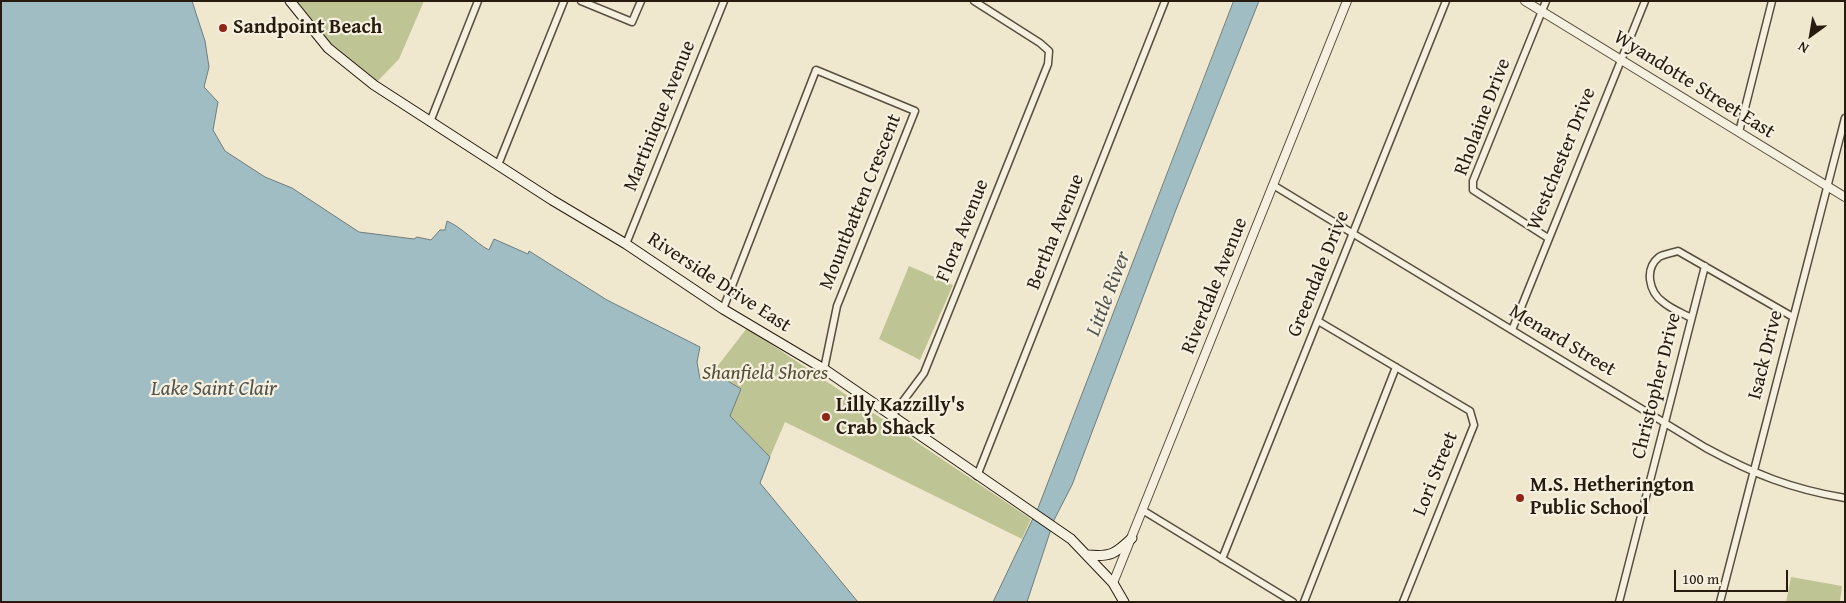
<!DOCTYPE html>
<style>
body{margin:0}
#map{position:relative;width:1846px;height:603px;overflow:hidden;background:#efe8ce;font-family:"Gentium Book Plus",serif}
canvas{display:block}
.frame{position:absolute;inset:0;border:2px solid #261b0e;pointer-events:none}
.north{position:absolute;left:1786px;top:10px;width:50px;height:50px;-webkit-text-stroke:4px #f5f0df;paint-order:stroke;rotate:212deg;font-size:14px;font-weight:700;line-height:20px;text-align:center;color:#261b0e}
.north::after{content:'';display:block;margin:auto;width:18px;height:22px;background:#261b0e;clip-path:polygon(50% 0,100% 100%,50% 72%,0 100%)}
.scale{position:absolute;left:1674px;top:570px;width:114px;height:22px;box-sizing:border-box;border:2px solid #261b0e;border-top:0;padding-left:6px;font-size:15px;line-height:18px;white-space:nowrap;color:#261b0e;-webkit-text-stroke:4px #f5f0df;paint-order:stroke}
</style>
<div id="map">
<canvas width="1846" height="603"></canvas>
<div class="frame"></div>
<div class="north">N</div>
<div class="scale">100 m</div>
</div>
<script>
const ctx = document.querySelector('canvas').getContext('2d');
ctx.lineJoin = 'round';
function fillPath(path, color) { ctx.fillStyle = color; ctx.fill(path, 'evenodd'); }
function trace(path, color, width, dash) { ctx.strokeStyle = color; ctx.lineWidth = width; ctx.lineCap = dash ? 'butt' : 'round'; ctx.setLineDash(dash || []); ctx.stroke(path); }
function label(font, color, halo, rows, align = 'center') {
  ctx.font = font + ' "Gentium Book Plus",serif'; ctx.lineWidth = 4.5; ctx.setLineDash([]); ctx.textBaseline = 'middle'; ctx.strokeStyle = halo; ctx.fillStyle = color; for (const [text, x, y, turn = 0] of rows) {
    ctx.save(); ctx.translate(x, y); ctx.rotate((+turn || 0) * Math.PI / 180); ctx.textAlign = isNaN(turn) ? turn : align; if (halo) ctx.strokeText(text, 0, 0); ctx.fillText(text, 0, 0); ctx.restore();
  }
}
fillPath(new Path2D(`
 M290,1H424L399,59L374,85L343,62Z
 M909,266L953,285L920,360L879,339Z
 M747,328L1031,519L1022,539L785,422L770,457L730,416L741,389L713,372Z
 M1791,577L1842,586L1840,602H1786Z`), '#bfc495');
const water = new Path2D(`
 M1,1H192L205,41L209,67L204,87L218,102L213,130L225,151L265,177L292,188L359,232L414,239L417,237L431,240L440,230H445L447,221C463,228 474,242 489,250L494,239L528,254L529,251L607,300L700,347L697,362L700,379L713,372L741,389L730,416L770,457L760,483L858,602H1Z
 M1234,1H1259L1177,207L1072,485L1054,520L1027,602H993L1038,508Z`);
fillPath(water, '#a0bdc4');
trace(water, '#6f7c7b', 1);
const minor = new Path2D(`
 M581,1L632,22L641,1
 M1546,1L1473,181V190L1548,238
 M430,122L478,1
 M1739,132L1772,1
 M498,165L564,1
 M1273,185L1706,448C1754,474 1791,489 1845,498
 M626,244L724,1
 M723,309L816,70L915,111L837,306L824,369
 M1691,318C1682,313 1671,309 1663,302C1649,292 1644,269 1659,257C1664,254 1672,253 1678,251L1793,317
 M1318,321L1470,411L1474,425L1403,602
 M1512,330L1645,1
 M892,416L924,373L1048,64L1049,51L1040,43L974,1
 M977,476L1165,1
 M1144,511L1293,602
 M1222,559L1446,1
 M1304,602L1396,367
 M1619,602L1705,266
 M1720,602L1845,118`);
const tertiary = new Path2D(`
 M1525,1L1845,197
 M1113,583L1347,1`);
const secondary = new Path2D(`
 M290,1L328,48L374,85L552,200L626,244L723,309L824,369L1071,539L1113,583L1124,602
 M1088,555C1111,557 1115,554 1132,538`);
trace(minor, '#584e3e', 9);
trace(tertiary, '#584e3e', 10);
trace(secondary, '#261b0e', 11);
trace(minor, '#f5f0df', 6);
trace(tertiary, '#f5f0df', 8);
trace(secondary, '#f5f0df', 9);
for (const [x, y, r, color] of [
 [223,28,5,"#8f2418"],
 [826,417,5,"#8f2418"],
 [1520,498,5,"#8f2418"]
]) { const dot = new Path2D(); dot.arc(x, y, r, 0, 2 * Math.PI); ctx.fillStyle = color; ctx.fill(dot); trace(dot, '#f5f0df', 2); }
label('bold 20px', '#261b0e', '#f5f0df', [
 ["Sandpoint Beach",233,28],
 ["Lilly Kazzilly's",836,406],
 ["Crab Shack",836,429],
 ["M.S. Hetherington",1530,486],
 ["Public School",1530,509]
], 'left');
label('20px', '#261b0e', '#f5f0df', [
 ["Wyandotte Street East",1694,85,32],
 ["Martinique Avenue",660,116,-68],
 ["Rholaine Drive",1483,117,-69],
 ["Westchester Drive",1562,159,-68],
 ["Mountbatten Crescent",861,202,-68],
 ["Flora Avenue",963,231,-68],
 ["Bertha Avenue",1056,232,-68],
 ["Greendale Drive",1319,274,-68],
 ["Riverside Drive East",719,283,33],
 ["Riverdale Avenue",1215,286,-68],
 ["Menard Street",1562,341,31],
 ["Isack Drive",1766,355,-76],
 ["Christopher Drive",1657,386,-76],
 ["Lori Street",1436,474,-68]
]);
label('italic 20px', '#544e36', '#f5f0df', [
 ["Shanfield Shores",765,374]
]);
label('italic 21px', '#51544e', '#f5f0df', [
 ["Little River",1109,294,-69],
 ["Lake Saint Clair",214,390]
]);
</script>
